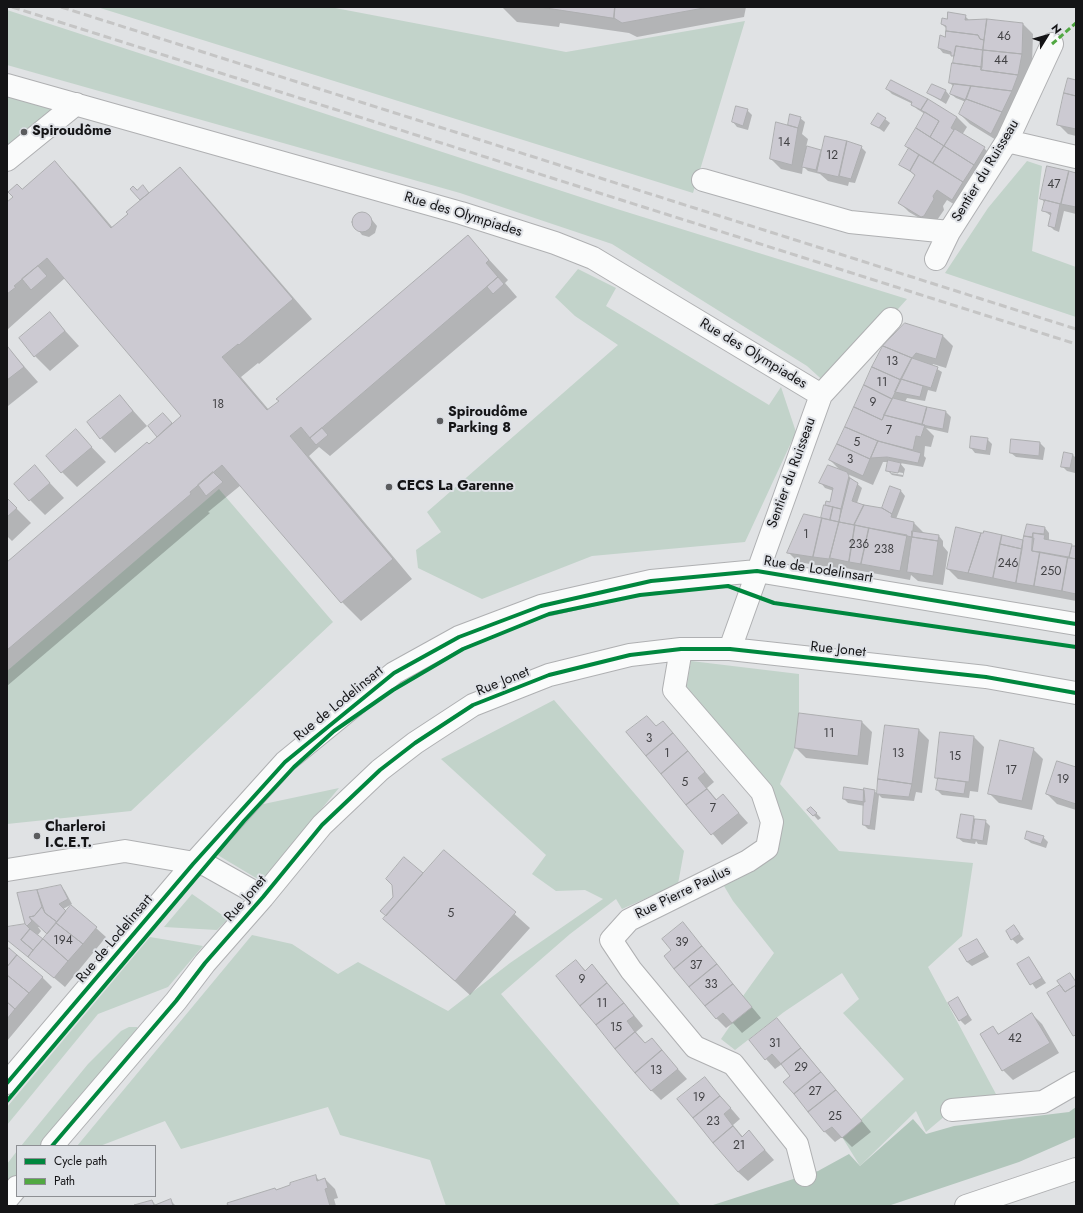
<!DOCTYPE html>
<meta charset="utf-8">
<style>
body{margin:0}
#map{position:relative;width:1083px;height:1213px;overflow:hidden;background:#e0e2e4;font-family:Jost,sans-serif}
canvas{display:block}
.frame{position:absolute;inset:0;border:8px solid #141416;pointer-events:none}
.legend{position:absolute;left:16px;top:1145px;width:140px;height:52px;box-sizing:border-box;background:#dee1e6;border:1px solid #8d8f93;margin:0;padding:5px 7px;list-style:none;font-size:12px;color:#141416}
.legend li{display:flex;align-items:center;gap:8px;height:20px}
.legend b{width:20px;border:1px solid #8d8f93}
.north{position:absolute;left:1027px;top:16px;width:40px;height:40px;-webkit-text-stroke:3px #dee1e6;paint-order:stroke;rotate:53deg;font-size:11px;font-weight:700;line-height:16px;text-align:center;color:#141416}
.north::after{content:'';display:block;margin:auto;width:14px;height:18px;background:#141416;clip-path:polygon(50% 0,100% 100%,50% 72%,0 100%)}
</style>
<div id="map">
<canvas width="1083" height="1213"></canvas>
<div class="frame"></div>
<ul class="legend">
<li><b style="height:5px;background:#00873e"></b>Cycle path</li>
<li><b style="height:5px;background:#51a842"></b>Path</li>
</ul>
<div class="north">N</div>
</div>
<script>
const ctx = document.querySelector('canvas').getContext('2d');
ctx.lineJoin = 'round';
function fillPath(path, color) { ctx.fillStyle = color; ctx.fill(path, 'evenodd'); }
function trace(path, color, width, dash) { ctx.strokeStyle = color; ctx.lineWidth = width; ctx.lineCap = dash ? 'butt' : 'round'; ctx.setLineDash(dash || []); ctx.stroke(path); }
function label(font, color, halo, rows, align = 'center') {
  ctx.font = font + ' Jost,sans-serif'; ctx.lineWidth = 4; ctx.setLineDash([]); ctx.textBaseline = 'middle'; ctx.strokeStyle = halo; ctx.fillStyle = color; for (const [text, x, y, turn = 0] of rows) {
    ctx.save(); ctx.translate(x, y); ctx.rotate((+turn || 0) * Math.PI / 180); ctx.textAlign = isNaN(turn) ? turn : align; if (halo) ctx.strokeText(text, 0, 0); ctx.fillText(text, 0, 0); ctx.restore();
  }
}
fillPath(new Path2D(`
 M97,7H330L566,52L745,21L693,193Z
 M7,10L617,209L907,299L829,386L807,366L612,244L460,193L7,65Z
 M7,80L76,104L7,160Z
 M1027,161L1042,166L1032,251L1076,267V317L945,273L988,208Z
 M578,269L616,288L606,306L769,405L781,387L796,432L745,542L592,556L482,599L418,568L416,550L441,532L427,512L618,345L575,316L555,297Z
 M219,489L333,622L131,811L7,824V671Z
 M691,661L799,674V713L795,748L780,784L839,851L973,863L962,936L928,967L997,1096L952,1110L926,1132L916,1111L860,1166L842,1137L904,1079L843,1013L859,999L842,973L784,1012L735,1050L721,1039L732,1023L752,1007L743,996L774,953L733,901L718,876L767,848L766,803L684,702Z
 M554,700L684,851L678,884L622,909L616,899L570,934L501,994L681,1206H446L430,1160L340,1135L328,1107L181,1149L165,1121L100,1146H77L252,935L292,944L338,974L358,962L448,1011L510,963L603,899L585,890L556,891L532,874L546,855L441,759Z
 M339,788L261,881L216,854L259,805Z
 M192,894L228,919L217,930L164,927Z
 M150,937L203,946L168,987L98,1014L7,1125V1107Z
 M129,1027H137L140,1032L44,1146H21L88,1064L121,1031Z
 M17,1151V1177L7,1189V1164Z`), '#c2d3ca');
fillPath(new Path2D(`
 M1076,1107V1137L1019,1162L888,1206H710L818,1171L849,1154L860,1166L913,1119L926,1134L954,1126L1069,1112Z`), '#b1c6bb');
fillPath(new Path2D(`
 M502,7H746L744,17L637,37L629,33L560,23L559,27L517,22Z
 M965,16L970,21L987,20L1023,24L1033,34L1032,65L1001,143L970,124L960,114L966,102L956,98L951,94L954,87L950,83L956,65L954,63L955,58L952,55L943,53L939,48L945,38L946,28L942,24L947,20Z
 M1076,81V136L1068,134L1058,124Z
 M932,85L946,91L950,96L946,104L928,93Z
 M887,89L957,117L967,127L962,135L984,148L994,158L962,209L947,200L943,206L944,210L933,226L909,212L899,202L916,176L900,164L909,149L906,146L925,114L917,109L913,104L892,94Z
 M747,110L752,115L748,130L737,127L733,122Z
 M791,115L800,118L805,122L802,134L808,139L806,147L822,153L861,147L866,152L855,183L849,182L848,186L828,181L820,174L808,171L803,166L802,174L781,169L771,159L788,126Z
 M885,119L890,123L884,132L873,124Z
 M54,163L74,182L113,228L142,200L132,189L137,192L143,187L150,194L180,168L199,188L312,319L259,364L258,363L241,377L269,410L468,237L508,280L505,283L517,297L330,456L319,447L309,456L412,579L361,621L342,602L241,485L208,512L210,513L7,686V563L158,437L149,426L168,419L173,425L183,416L65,278L7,330V203Z
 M1076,174V214L1064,211L1059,232L1054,230L1049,225L1051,216L1043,210L1045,203L1041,198Z
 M361,212L368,215L377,226L375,233L369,237L362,235L353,223L355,216Z
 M50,314L79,346L50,371L35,356Z
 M905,324L943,336L953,346L946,368L933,364L932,366L942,372L936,392L928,390L925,401L907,398L905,402L946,412L951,417L948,433L926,428L934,436L931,447L925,446L924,456L926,458L923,467L900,463L905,469L903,477L892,475L887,470L889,462H883L873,485L845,473L862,488L857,503L882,509L901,491L905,496L896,519L914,523L924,533L939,536L943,541V546L948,552L943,585L918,581L911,575L910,580L840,567L839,569L798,562L788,552L825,520L822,517L827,502L830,503L834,491L825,488L821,483L842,472L830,460ZM891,471L903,473V475L891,473Z
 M8,348L38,382L8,406L7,349Z
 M120,396L147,426L115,453L101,438Z
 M76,431L106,462L77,487L62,472Z
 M987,439L992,444L990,455L975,453L971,448Z
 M1040,443L1045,448L1043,460L1016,457L1011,453Z
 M1073,455L1076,458L1075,473L1067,471L1062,466Z
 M35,467L64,498L45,515L30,500Z
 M7,499L31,523L12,541L7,536Z
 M1027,525L1045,528L1049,533V541L1076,547V601L958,579L948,569L957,529L1002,536L1024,542Z
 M800,714L862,722L872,732L868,765L806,758L796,748Z
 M663,722L714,782L707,788L717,800L723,795L748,823L722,845L628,732L656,727Z
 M919,730L929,740L922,793L916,792L914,801L882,798L879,795L875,830L868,829L864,825L865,806L848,803L844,799L865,791H874L878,794Z
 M941,733L974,737L984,747L978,792L970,791L969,798L942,795L937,790L938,780L936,777Z
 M1033,749L1043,759L1032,810L999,803L989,793Z
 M1076,768V810L1057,804L1047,794Z
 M811,808L821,818L818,820L809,810Z
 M973,817L976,820L985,821L990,826L987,845L978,844L976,841L975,844L963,842L958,838Z
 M1043,837L1048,842L1046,848L1031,843L1026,839Z
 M444,851L530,928L470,995L385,919L394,898L405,859L423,875Z
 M61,886L65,891L72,904L63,909L66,913L96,928L106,937L65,987L10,941H7V928L27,924L18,894ZM38,927H40L48,934L43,940L37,936L41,931Z
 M683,924L761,1018L742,1033L733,1023L726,1028L716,1018L673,950Z
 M1014,927L1024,939L1017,944L1012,939Z
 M977,940L989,957L972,966L967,962Z
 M7,952L42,977L52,987L7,1041Z
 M1029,958L1046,983L1036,989L1018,964Z
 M576,961L586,971L592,966L602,976L643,1026L636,1032L646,1044L651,1039L687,1079L661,1100L651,1090Z
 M958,999L972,1020L965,1025L960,1020Z
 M1032,1014L1042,1024L1059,1053L1013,1080L1003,1070L993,1027L999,1034Z
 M777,1019L871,1132L852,1147L842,1137L835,1142L825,1132L784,1082L792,1076L782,1064L775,1069L766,1059Z
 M705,1078L740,1119L733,1125L743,1137L749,1132L774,1160L748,1181L738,1172Z
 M316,1177L320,1181L325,1179L335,1189L338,1198L334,1199L336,1206H226Z
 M170,1200L176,1206H137L152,1201L156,1205Z`), '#0003');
const building = new Path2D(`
 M540,7H615L614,18Z
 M615,7H709L622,23L614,18Z
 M948,12L966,15L965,20L987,19L984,40L980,39L978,35L946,31V26L941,24L942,18L947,19Z
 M987,19L1023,23L1022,54L983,50Z
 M946,31L978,35L980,39L984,40L983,50L956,46L954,56H951V52L938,48L940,35L945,37Z
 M956,46L983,50L982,67L953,63Z
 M983,50L1022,54L1018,75L981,70Z
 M952,63L982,67L981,70L1018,75L1012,91L949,83Z
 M1068,78L1076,80V96L1064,93Z
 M891,80L928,99L921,110L911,105L912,102L886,89Z
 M932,84L946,90L941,100L927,93Z
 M954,84L971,86L966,100L950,94Z
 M971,86L1012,91L1002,112L966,99Z
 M1064,93L1076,96V129L1057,125Z
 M928,99L957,117L951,128L954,130L944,146L930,137L939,121L921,110Z
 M966,99L1002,112L991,134L959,114Z
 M736,106L748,109L743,126L732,122Z
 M925,112L939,121L930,137L916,128Z
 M878,113L886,118L879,128L871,124Z
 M790,114L801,117L798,128L788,125Z
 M776,122L798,128L792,165L770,159Z
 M916,128L944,146L933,163L905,146Z
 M955,129L985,147L974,165L944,146Z
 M825,136L847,141L839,177L817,172Z
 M847,141L862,146L851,179L839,176Z
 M807,146L821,150L816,170L802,167Z
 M944,146L974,165L963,182L933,163Z
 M909,148L919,155L910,171L899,165Z
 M919,155L963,182L952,200L937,190L933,196L934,199L924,216L921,217L898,203L915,175L910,171Z
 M55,161L111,228L128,214L126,212L180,167L293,299L239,345L238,344L222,357L267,410L279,401L276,399L468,235L489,260L486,263L498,277L310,438L301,427L290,436L393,559L341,603L222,465L190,492L191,494L7,650V562L147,442L149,444L181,416L47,258L14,286L16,287L7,294V202L13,197L8,192L17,184L22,189Z
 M1047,166L1069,171L1061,204L1040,199Z
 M1069,171L1076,173V207L1061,204Z
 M143,185L149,193L140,200L130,189L133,186L137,190Z
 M1045,200L1060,204L1055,228L1048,226L1051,213L1042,211Z
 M352 222a10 10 0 1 1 20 0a10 10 0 1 1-20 0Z
 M38,266L47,276L31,290L22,279Z
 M498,277L504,284L493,294L487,287Z
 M50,312L65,331L34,357L19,338Z
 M905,323L943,335L936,359L916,353L912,358L883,346Z
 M883,346L912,358L901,380L872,367Z
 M8,347L24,367L7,380V348Z
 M912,358L938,367L931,388L901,379Z
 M872,367L901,380L892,399L864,385Z
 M901,379L923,386L920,397L895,392Z
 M864,385L892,399L882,420L854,407Z
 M120,395L133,411L100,439L87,422Z
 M893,398L927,407L922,425L884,415Z
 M854,407L882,420L884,415L925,425L921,437L916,436L913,450L878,441L845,427Z
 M927,407L946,411L943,429L922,425Z
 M163,413L172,423L157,437L148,426Z
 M845,427L878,441L870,459L837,444Z
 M322,428L328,435L316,445L310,438Z
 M76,429L92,447L61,473L46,456Z
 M971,436L988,438L986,451L970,448Z
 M1011,439L1040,442L1039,456L1010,453Z
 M878,441L921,453L918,463L887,457L871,458Z
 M837,444L870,459L863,476L829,460Z
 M1064,452L1073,454L1070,468L1061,467Z
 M888,460L901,463L898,473L886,471Z
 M35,465L50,483L29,501L14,484Z
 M828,465L847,472L849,476L841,509L825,505L826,501L830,502L833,488L819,483Z
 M213,472L223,482L206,496L198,485Z
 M850,478L858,483L852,501L864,505L854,525L839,522Z
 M890,486L901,490L892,514L882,508Z
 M7,498L17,508L7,517Z
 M824,505L833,507L830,520L821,518Z
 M864,505L882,508L892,514L891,517L914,522L912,537L854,525Z
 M833,507L841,509L839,522L830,520Z
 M804,514L822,518L813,557L787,553Z
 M822,518L839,522L829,559L813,557Z
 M839,522L855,525L849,562L830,558Z
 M1027,524L1045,527L1044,534L1033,533V537L1024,536Z
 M855,525L869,528L861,564L849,562Z
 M956,527L981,533L968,573L947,569Z
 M869,528L907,535L900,571L861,564Z
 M912,531L939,535L938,541L912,537Z
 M984,531L1002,535L993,578L968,573L981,533H983Z
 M1033,533L1045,535L1044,539L1072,544L1069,558L1032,551Z
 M1002,535L1023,540L1022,549L1000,544Z
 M1024,536L1034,538L1032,551L1040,552L1034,586L1016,583Z
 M912,537L938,541L933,576L907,572Z
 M1000,544L1022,549L1016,583L993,578Z
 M1072,546H1076V559L1069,558Z
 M1040,552L1068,557L1062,591L1034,586Z
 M1068,557L1076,559V594L1062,591Z
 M799,713L862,721L858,756L795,748Z
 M647,716L656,726L663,721L673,733L646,756L626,732Z
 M885,725L919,729L912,784L878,779Z
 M940,732L974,736L969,782L935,778Z
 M673,733L688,751L661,774L646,756Z
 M1000,740L1034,748L1022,801L988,794Z
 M688,751L705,772L698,778L707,789L686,805L661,774Z
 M1057,761L1076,767V804L1046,794Z
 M938,778L966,782L964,794L936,790Z
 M878,779L912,784L909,797L877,794Z
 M844,787L864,790L865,802L843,799Z
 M864,788L875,790L870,826L863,825Z
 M707,789L716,800L723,794L739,813L711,835L686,805Z
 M811,807L817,813L813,816L807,810Z
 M961,814L974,816L971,840L957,838Z
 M975,819L986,820L983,841L972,839Z
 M1027,831L1044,836L1041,844L1025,839Z
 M444,850L516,912L455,981L383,919Z
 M404,857L423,873L386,916L380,911L393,897L392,885L386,879Z
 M61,885L68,899L59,904L66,911L57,922L45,913L37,890Z
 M37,890L42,907L34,916L29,917L32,921L27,926L25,924L17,893Z
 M71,905L97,927L83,944L56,923Z
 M42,907L45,913L57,922L47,934L29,917L34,916Z
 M683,922L702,946L674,969L664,956L671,950L662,939Z
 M56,923L83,944L68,961L43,939Z
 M25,924L30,929L21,940L33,950L28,957L7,940V927Z
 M1014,925L1020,934L1011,940L1006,931Z
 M30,929L43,939L33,950L21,940Z
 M43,939L68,961L54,978L28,957Z
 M977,939L985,952L967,962L959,949Z
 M702,946L717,964L689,987L674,969Z
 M9,948L17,955L7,967V950Z
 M17,955L43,977L29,993L7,975V967Z
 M1029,957L1042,978L1030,985L1017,964Z
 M576,960L585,971L592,964L607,983L580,1006L556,976Z
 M717,964L733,984L705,1006L689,987Z
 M1070,973L1076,982V985L1065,992L1057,981Z
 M7,975L29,993L15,1009L7,1002Z
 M607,983L624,1003L596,1025L580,1006Z
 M733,984L752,1007L732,1023L723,1013L716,1019L705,1006Z
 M1060,985L1065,992L1076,985V1035L1073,1036L1047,993Z
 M958,997L968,1015L959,1021L948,1003Z
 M7,1002L15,1009L7,1019Z
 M624,1003L634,1016L627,1021L635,1032L615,1049L596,1025Z
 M1032,1013L1050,1043L1002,1071L980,1034L993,1026L998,1034Z
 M777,1018L801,1048L781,1064L772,1054L765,1060L749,1040Z
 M635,1032L645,1043L652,1038L662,1050L635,1073L615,1049Z
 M801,1048L821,1072L794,1094L783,1082L790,1076L781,1064Z
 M662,1050L678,1069L651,1091L635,1073Z
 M821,1072L836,1090L808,1112L794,1094Z
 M705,1077L720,1096L693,1118L677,1099Z
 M836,1090L862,1121L842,1138L832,1127L824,1132L808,1112Z
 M720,1096L731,1108L724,1114L733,1126L713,1143L693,1118Z
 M733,1126L742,1137L749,1130L765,1150L738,1172L713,1143Z
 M316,1175L317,1181L325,1178L328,1188L325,1189L330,1206H223L228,1205L227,1203L275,1188L276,1190L290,1185V1183Z
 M171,1199L173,1206L134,1205L152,1200L154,1205Z`);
fillPath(building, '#cccad2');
trace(building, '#adaeb0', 1);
const minor = new Path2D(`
 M7,85L461,213L555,243L593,258L821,395
 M1007,141L1076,157
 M7,160L76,104
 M703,180L850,222L949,232
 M936,259L949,232L1007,141L1052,44
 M681,649L674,690L762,792L772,822L767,848L748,861L629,920L611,940L631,970L695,1047L733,1064L797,1144L805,1175
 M730,649L821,395L891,319
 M7,870L125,851L206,865L263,897
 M7,1083L193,864L285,762L394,673L459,637L541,606L651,581L757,571L1076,624
 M952,1110L1043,1102L1076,1083
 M52,1146L176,1001L205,963L263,897L322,825L380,770L415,743L473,705L549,675L630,655L681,649H730L986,677L1076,693
 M7,1199L17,1187`);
const highway = new Path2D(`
 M966,1206L1076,1169`);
trace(minor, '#afb0b2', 24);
trace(highway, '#afb0b2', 24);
trace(minor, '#fafbfb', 22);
trace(highway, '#fafbfb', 22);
trace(new Path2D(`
 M12,7L1076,344
 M61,7L1076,329`), '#c5c5c5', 3, [8, 4]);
trace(new Path2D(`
 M1052,44L1076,23`), '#51a842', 3, [6, 3]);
trace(new Path2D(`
 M7,1083L193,864L285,762L394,673L459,637L541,606L651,581L757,571L1076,624
 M7,1101L244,821L294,767L334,731L393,690L463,649L549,614L640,595L728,586L774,603L1076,647
 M52,1146L176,1001L205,963L263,897L322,825L380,770L415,743L473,705L549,675L630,655L681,649H730L986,677L1076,693`), '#00873e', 4);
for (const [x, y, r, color] of [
 [24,132,4,"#5b5c5e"],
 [440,421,4,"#5b5c5e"],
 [389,487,4,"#5b5c5e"],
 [37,836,4,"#5b5c5e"]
]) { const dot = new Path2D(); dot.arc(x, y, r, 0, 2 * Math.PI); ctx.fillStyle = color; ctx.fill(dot); trace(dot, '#dee1e6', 1.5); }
label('12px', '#424245', null, [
 ["46",1004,37],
 ["44",1001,61],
 ["14",784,143],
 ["12",832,156],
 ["47",1054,185],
 ["13",892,362],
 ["11",882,383],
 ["9",873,403],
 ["18",218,405],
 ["7",889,431],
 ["5",857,443],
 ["3",850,460],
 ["1",806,535],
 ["236",859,545],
 ["238",884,550],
 ["246",1008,564],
 ["250",1051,572],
 ["11",829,734],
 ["3",649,739],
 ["1",667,754],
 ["13",898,754],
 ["15",955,757],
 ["17",1011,771],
 ["19",1063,780],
 ["5",685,783],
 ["7",713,809],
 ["5",451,914],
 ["194",63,941],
 ["39",682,943],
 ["37",696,966],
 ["9",582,980],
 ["33",711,985],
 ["11",602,1004],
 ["15",616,1028],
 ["42",1015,1039],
 ["31",775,1044],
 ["29",801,1068],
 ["13",656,1071],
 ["27",815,1092],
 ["19",699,1098],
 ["25",835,1117],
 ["23",713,1122],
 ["21",739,1146]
]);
label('bold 14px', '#141416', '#dee1e6', [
 ["Spiroudôme",32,132],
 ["Spiroudôme",448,413],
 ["Parking 8",448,429],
 ["CECS La Garenne",397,487],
 ["Charleroi",45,828],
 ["I.C.E.T.",45,844]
], 'left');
label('14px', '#141416', '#dee1e6', [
 ["Sentier du Ruisseau",986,171,-59],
 ["Rue des Olympiades",463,215,17],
 ["Rue des Olympiades",753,354,31],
 ["Sentier du Ruisseau",792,473,-70],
 ["Rue de Lodelinsart",818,570,9],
 ["Rue Jonet",838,650,6],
 ["Rue Jonet",503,682,-22],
 ["Rue de Lodelinsart",339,704,-39],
 ["Rue Pierre Paulus",683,893,-26],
 ["Rue Jonet",246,899,-49],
 ["Rue de Lodelinsart",115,939,-50]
]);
</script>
